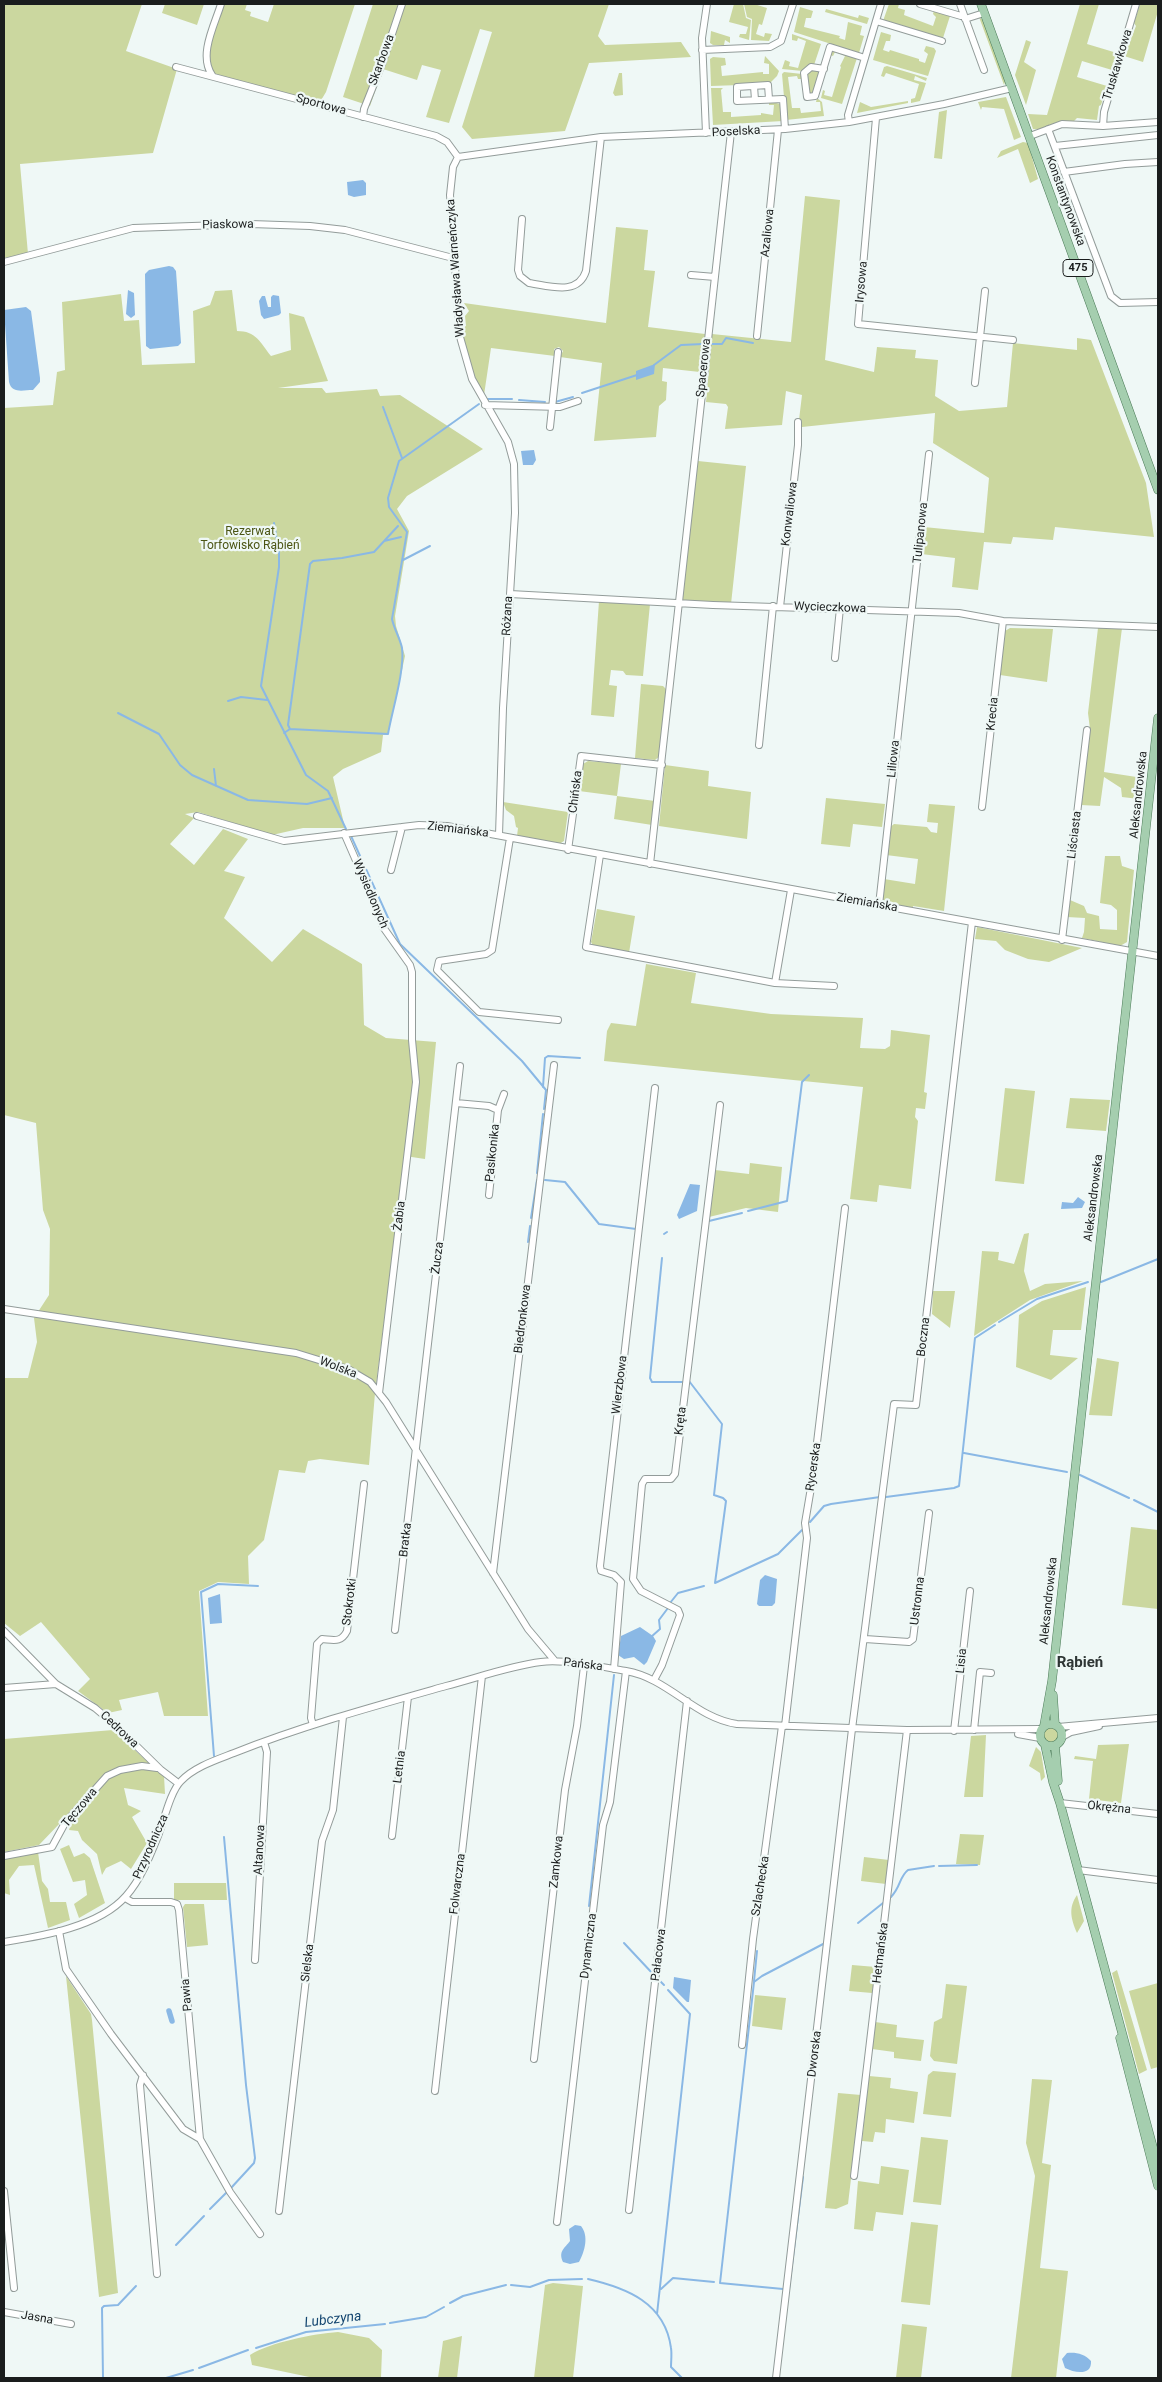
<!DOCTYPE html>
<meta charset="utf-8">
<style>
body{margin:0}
#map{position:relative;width:1162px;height:2382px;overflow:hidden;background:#eff8f6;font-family:Roboto,sans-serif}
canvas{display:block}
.frame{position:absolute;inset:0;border:5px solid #1a1d1d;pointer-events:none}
</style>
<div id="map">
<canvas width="1162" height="2382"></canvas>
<div class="frame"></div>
</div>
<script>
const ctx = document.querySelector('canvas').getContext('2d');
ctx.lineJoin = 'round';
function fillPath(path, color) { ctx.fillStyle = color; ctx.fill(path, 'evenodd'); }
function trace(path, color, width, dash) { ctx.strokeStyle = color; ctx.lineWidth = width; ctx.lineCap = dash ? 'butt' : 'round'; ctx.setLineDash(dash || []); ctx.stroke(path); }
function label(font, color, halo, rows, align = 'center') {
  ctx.font = font + ' Roboto,sans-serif'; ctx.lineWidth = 4.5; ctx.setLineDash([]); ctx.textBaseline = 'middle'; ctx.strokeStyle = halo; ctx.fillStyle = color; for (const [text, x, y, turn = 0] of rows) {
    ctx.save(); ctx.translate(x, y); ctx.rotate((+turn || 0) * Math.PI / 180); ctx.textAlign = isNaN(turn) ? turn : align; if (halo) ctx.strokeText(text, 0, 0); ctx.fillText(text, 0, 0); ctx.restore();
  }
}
fillPath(new Path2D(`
 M4,4H142L126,51L177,69L153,153L20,164L28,254L4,258Z
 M165,4H204L197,25L162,13Z
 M221,4H247L245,10L251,12L250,16L268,22L274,4H355L326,92L320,102L212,75L206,62Z
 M373,4H609L598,36L605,45L681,42L691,57L589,63L565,131L472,139L462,127L492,32L480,29L449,123L426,117L441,70L422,65L417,80L383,69L370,106L343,97Z
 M734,4H743L746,18L751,20L749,40L739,37L740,34H746L748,27L729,22Z
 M744,4H754L767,8L762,25L759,24L756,34L764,37L765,33L772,34L769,41L751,40L752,19L747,17Z
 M889,4H899L898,8L905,10L904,15L933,26L936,17L933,14L934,10L950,16L943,38L883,21Z
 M1080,4H1099L1087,44L1117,53L1112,70L1082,61L1077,77L1107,86L1101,105L1099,106L1097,120L1077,118L1074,121C1060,120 1047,131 1033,129L1028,114L1047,115Z
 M1140,4H1158V11L1143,62L1124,56L1136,26L1134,23Z
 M800,7L813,11L811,18H806L804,27L840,36L839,38L845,40L848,22L862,26L860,35L864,36L859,53L794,32Z
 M826,9L858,18L859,15L869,18L867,24L825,12Z
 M979,17L983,20L1006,79L1004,85Z
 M711,31L730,37V43L725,40L724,45H713L710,43Z
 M881,32L891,35L890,41H886L883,50L889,52L890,50L919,59V61L925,63L928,54L924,51L926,46L934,48L936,51L928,76L873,60Z
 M792,34L821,44L814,65L803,71L782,69L785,60L790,62L789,66L798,68L806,41L798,38L797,41L792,40Z
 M1026,40L1031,42L1024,62L1036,70L1026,105L1015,75Z
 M833,51L857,58L842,104L821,98L823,90L825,91L824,95L832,97L841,67L840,66L845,56L835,52L833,56L830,55Z
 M765,56L779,71L777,76L769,84L711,86L710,59L713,57L725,58L726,65L721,66L722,76L763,72V74H769V64L764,63Z
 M887,66L927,78L926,81L915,76L914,80L926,83L920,101L911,103V99L915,98L919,84L886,73L884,77L881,76L884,67Z
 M810,69H817L821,73L815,92L810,94L806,73Z
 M784,72L802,74V79H798L797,76L788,77L792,108H800L801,113L821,111L820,102H816L817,98L822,102L824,116L786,120L782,74Z
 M619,73H622L623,95L615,96L613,93Z
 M711,88H723L721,90L723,112H731V117L761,115V113L773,115L774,105H769V101L780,104L783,121L713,125Z
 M1006,97L1021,137L1014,140L1004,109L982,107L981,110L978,102Z
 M908,101V103L857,113L860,102L871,107Z
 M947,110L942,159L934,158L939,112Z
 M1023,142L1028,143L1038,179L1030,183L1018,149L997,158L1001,151Z
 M805,196L840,200L825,360L874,372L877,347L916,350L915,358L938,360L935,396L959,411L1007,407L1013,343L1077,350V338L1091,340L1146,483L1154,537L1055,527L1053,540L1013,537L1011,544L984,542L978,590L952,587L955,558L921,554L924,527L984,533L989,478L933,443L935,413L802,427L799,420L802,395L786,391L782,425L725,429L728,407L726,404L706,402L712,334L791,342Z
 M616,227L648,230L644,270L655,271L648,327L705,334L700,372L663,368L662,381L667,382L666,400L659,406L656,437L594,441L602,363L560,357L563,351L559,347L554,349L555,356L491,348L484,395L474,379L461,329L466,326L465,316L469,311L464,303L606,323Z
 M232,290L237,331C256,331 260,342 271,356L291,350L289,313L304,317L328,381L278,388H322L326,393L377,389L380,396L400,395L483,449L407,496L397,509L409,531L395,616L396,626L405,656L388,735H383L381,752L343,769L333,777L345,828H303L272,835L198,812L185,814L194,818L170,844L194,865L223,829L248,839L224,871L245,877L224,918L272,962L303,929L362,964L364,1025L386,1038L436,1042L425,1159L405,1156L375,1393L369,1465L320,1459L308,1461L305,1473L279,1470L264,1540L248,1556L249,1584L218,1582L199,1591L208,1716H164L158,1692L119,1700L122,1710L108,1713L78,1691L90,1679L41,1622L20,1636L4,1623V1378H28L37,1342L34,1318L49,1295L50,1229L43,1210L36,1123L4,1115V408L53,405L57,372L65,370L62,302L121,294L124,321L139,320L142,365L195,363L193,311L210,305L215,291Z
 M698,461L746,466L731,604L682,601Z
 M599,601L650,604L643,676L626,675L623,671L611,670L609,685L617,686L614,717L591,715Z
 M1010,628L1053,629L1047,682L1000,675L1005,631Z
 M1098,628H1122L1104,772L1143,778L1139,799L1122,797L1121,788L1104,777L1100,806L1081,805L1090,729L1088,713Z
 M641,684L663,686L667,690L660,756L655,760L635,758Z
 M588,761L621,764L617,796L655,801L652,825L614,819L617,796L579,791L583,764Z
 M665,765L709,771L708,786L751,792L747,839L659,826Z
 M826,798L885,804L882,827L853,824L850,847L821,844Z
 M503,802L568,812L564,841L559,844L517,836L518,828L516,827L514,816L506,810Z
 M929,804L955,806L944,911L913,906V909L881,902L884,879L915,884L918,859L886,855L889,828L894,824L927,827L931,832L937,833L938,823L927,822Z
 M1105,856H1120L1122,866L1134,870L1127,942L1120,946L1082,938L1084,932L1085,918L1067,917L1070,900L1084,906L1087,913L1099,916L1100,929L1117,930V910L1111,905L1100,903Z
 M597,909L635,916L629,953L594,947L591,942Z
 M977,927L1082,948L1049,962L1028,959L1005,950L996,941L975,939Z
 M646,964L696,973L691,1003L771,1014L863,1018L860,1048L885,1049L890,1046L891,1030L930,1035L924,1092L927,1093L925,1109L916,1108L915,1117L918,1121L911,1189L879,1185L877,1202L850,1199L863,1087L604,1061L607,1031L611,1023L636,1026Z
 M1005,1088L1035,1091L1024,1184L995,1181Z
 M1070,1098L1110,1100L1106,1131L1066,1128Z
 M750,1163L782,1167L778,1212L746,1208L709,1217L715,1170L749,1174Z
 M1029,1233L1024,1271L1030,1291L1045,1284L1083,1281L1030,1300L974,1336L982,1251L999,1252L998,1260L1014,1264L1024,1234Z
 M1086,1287L1081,1330H1053L1050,1355L1078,1358L1051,1380L1016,1367L1019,1315L1042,1301Z
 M933,1291H955L950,1328L932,1314Z
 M1097,1358L1119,1362L1112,1416L1089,1415Z
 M1131,1527L1158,1530V1609L1122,1605Z
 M1044 1735a7 7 0 1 1 14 0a7 7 0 1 1-14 0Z
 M113,1730L150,1764L116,1768L107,1774L39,1845L4,1852V1739Z
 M986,1735L983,1797H964L971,1736Z
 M1129,1744L1121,1803L1089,1799L1093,1761L1074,1759L1075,1756L1096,1759L1098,1745Z
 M1036,1747L1041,1752L1045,1777L1041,1781L1040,1773L1029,1766Z
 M151,1767L164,1776L165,1794L124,1788L128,1805L141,1811L132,1817L147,1843L131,1869L121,1861L106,1868L102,1875L97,1854L82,1840L78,1831L69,1830L73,1817L106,1781L126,1768Z
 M960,1834L984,1835L980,1865L956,1864Z
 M69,1845L74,1857L84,1853L90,1858L105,1903L79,1918L74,1904L87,1895L85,1880L73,1882L60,1849Z
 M38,1852L42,1881L48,1889L50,1902H66L70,1920L48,1928L34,1865L19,1866L9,1880L10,1895L4,1893V1859Z
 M864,1857L889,1860L886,1884L861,1881Z
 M174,1883H226L227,1900H174Z
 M1077,1895L1084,1921L1077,1933C1071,1919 1068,1908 1077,1895Z
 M185,1904H204L208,1945L187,1947L183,1907Z
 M852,1965L876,1967L872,1993L849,1991Z
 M1117,1970L1147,2070L1139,2074L1112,1973Z
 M66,1976L91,2014L92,2020L118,2293L99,2297Z
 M1158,1983V2067L1151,2069L1129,1991Z
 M946,1984L967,1986L957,2064L934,2061L930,2056L934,2022L942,2018Z
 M755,1995L786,1998L782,2030L752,2026Z
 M875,2022L897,2025L896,2037L924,2040L921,2061L894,2058V2052L872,2049Z
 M933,2071L956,2073L951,2117L923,2114L928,2075Z
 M869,2076L891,2078L890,2088L918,2092L914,2123L886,2119L885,2133L875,2132L873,2142L862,2141Z
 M1032,2079L1052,2080L1042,2163L1051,2165L1040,2268L1068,2271L1056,2378H1011L1035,2176L1026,2143Z
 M838,2093L861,2095L848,2204L836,2209L825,2208Z
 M921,2137L948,2140L941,2205L913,2202Z
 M881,2166L909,2170L903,2215L876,2212L873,2231L854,2229L858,2181L879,2184Z
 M911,2222L938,2225L930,2305L901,2302Z
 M553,2283L583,2286L573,2378H534L545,2285Z
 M902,2324L927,2327L921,2378H896Z
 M338,2332L369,2338L382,2350L381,2378H314L252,2365L250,2355C271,2342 313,2334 338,2332Z
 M462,2336L457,2378H438L443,2341Z`), '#cbd79f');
fillPath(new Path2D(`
 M363,180L366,183V195L354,197L348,195L347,182Z
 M169,266L173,267L176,271L181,343L178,346L150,349L146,346L145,274L149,270Z
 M128,290L134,293L135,315L131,318L126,314Z
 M273,295L279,296L281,313L279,315L264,319L261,315L259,301L262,296H265L268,307H271V297Z
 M26,307L31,311L40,378V382L33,390C23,390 12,394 9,382L4,310Z
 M655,364L654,374L636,380V371Z
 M534,450L536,460L533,465H523L521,451Z
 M690,1184L700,1185L697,1211L679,1219L677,1215Z
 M1078,1197L1085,1202L1082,1208L1061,1209L1062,1202L1073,1203Z
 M765,1575L777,1579L775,1603L772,1606H759L757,1604L760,1580Z
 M220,1594L222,1623L210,1624L208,1598Z
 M640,1627L653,1636L656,1641L647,1662L644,1665L634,1657L624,1659L618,1655L621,1636Z
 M674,1977L691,1980L689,2002H687L673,1988Z
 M575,2225L581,2226C589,2236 585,2251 579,2262L570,2264L563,2262C558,2251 565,2248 570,2241L569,2229Z
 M1067,2353C1076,2352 1085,2354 1091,2361C1092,2376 1075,2373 1065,2368L1062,2359Z`), '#8ab8e5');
trace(new Path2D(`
 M710,344H722L726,338L753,343
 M654,365L681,345L703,344
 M582,393L637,375
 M488,399H512
 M519,400L545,402
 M555,402L573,397
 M383,407L402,458
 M274,523L279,553V567L261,686L306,775L328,791L346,829
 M384,541L401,537
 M403,560L430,546
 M228,701L241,697L267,700
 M118,713L159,734L180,765L192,775L248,800L307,804L332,798
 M290,729L288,725L310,564L313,561L342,558L374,552L398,526
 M284,733L290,729L388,734C392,711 405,670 402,648C400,638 394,629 392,619L407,532L389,507L388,498L399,461L479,404
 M214,769L216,786
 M351,836L400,944L522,1061L546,1090L544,1109
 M543,1087L545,1058L548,1056L580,1058
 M537,1173L543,1114
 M545,1180L565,1182L599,1224L636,1229
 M748,1211L787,1201L802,1082L809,1075
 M531,1218L537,1180
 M709,1221L742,1213
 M664,1234L667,1232
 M528,1242L530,1226
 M662,1258L650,1378L652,1382H682
 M1101,1282L1158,1259
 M999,1322L1037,1299L1088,1282
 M689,1381L722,1424L714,1495L723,1498L726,1501L715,1583L778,1554L802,1530
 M964,1453L1067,1472
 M1080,1475L1129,1498
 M886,1497L954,1488L959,1486L975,1338L995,1325
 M1134,1500L1158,1512
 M810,1522L824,1506L831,1504L880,1497
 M670,1603L678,1593L704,1586
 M651,1637L660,1629L659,1620L668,1608
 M214,1756L201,1592L218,1584L258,1586
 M224,1837L246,2085L255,2158L254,2163L231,2188
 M939,1866L977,1865
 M891,1897C901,1887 899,1877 908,1870L934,1866
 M589,1906L614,1675
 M858,1923L883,1903
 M624,1943L653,1974
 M658,1979L664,1985
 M754,1981L757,1951
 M210,2209L226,2193
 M176,2245L204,2216
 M588,2279C627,2288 665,2303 671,2348C672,2354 671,2361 671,2367L682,2378
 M511,2285L530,2287L549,2280L582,2279
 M661,2289L673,2278L714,2282
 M783,2289L720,2283L753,1991L754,1982L762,1976L825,1943
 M789,2289L803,2177
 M450,2303L463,2296L506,2285
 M657,2314L690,2014L668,1990
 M390,2323L426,2317L444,2307
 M256,2348L306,2332L385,2324
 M199,2368L248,2350
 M103,2378L102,2308L104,2306L118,2305L136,2286
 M166,2378L193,2370`), '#8ab8e5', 2);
trace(new Path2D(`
 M169,2011L172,2021`), '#8ab8e5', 5.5);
const minor = new Path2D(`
 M920,4L961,16L964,15
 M960,4L984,70
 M965,19L984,13
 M876,21L942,41
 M702,50L770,47L781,41L793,4
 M176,67L436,136L447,142L458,157
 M824,69L811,67L804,73L807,97L815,96L830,47L865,58
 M212,75C198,55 215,24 221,4
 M754,86L755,100
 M769,99L768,85L737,87V101L783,99L785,129
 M363,117L364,109L382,64L402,4
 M876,118L858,324L1013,340
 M849,122L848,115L881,4
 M1103,126L1104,112L1136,4
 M1048,129L1111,296L1120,303L1158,302
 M706,133L702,38L707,4
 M1030,136L1062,124L1103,126L1158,122
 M1055,146L1158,135
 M458,157L453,167L450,195L460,337L472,379L508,442L514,464L515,513L503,708L499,835
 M458,157L601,137L785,129L849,122L944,104L1012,88
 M1064,172L1125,164L1158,162
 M522,219L518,270L520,276L529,283C550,286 578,296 586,271L601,137
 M4,262L133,228L251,224L310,226L345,230L453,258
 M691,275L715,277
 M757,336L778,130
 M975,383L985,291
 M485,405L560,407L578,401
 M550,427L558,352
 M510,594L713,605L959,613L1003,621L1158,627
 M780,607L798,445V422
 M835,658L840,608
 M759,745L773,606
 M982,807L1003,621
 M197,816L284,841L419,825L447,826L1158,956
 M344,833L377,909L383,927L410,965L412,972V1040L416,1082L379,1393
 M510,838L492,950L486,954L439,961L437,970L479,1012L558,1020
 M568,850L581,756L662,765
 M600,855L586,947L775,983L834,986
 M650,864L731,132
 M391,870L402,827
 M879,905L929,454
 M1062,940L1087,730
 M775,983L791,890
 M456,1103L489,1106L498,1110
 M489,1195L498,1110L504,1094
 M4,1309L296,1353L348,1369L370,1382L386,1402L528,1629L555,1661
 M493,1573L554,1065
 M395,1630L460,1066
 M4,1631L56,1684L95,1708L114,1724L161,1770L178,1783
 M865,1639L909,1642L913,1639L929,1513
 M614,1669L621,1582L614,1575L601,1571L600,1566L655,1088
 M654,1680L662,1665L680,1615L678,1610L641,1591L633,1579L642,1484L645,1479H671L675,1474L720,1105
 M4,1688L56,1684
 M313,1725L311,1718L317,1644L322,1639C334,1640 341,1643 347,1631L364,1484
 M785,1726L807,1538L805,1523L813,1476L845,1208
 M1058,1727L1158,1718
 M974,1730L980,1672L991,1673
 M954,1731L970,1591
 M1018,1734L1040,1738
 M1062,1737L1071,1732L1099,1726
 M1060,1803L1158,1814
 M392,1836L408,1697
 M4,1856L52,1847L65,1823L107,1776L120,1770L142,1766L157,1768
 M1078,1870L1158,1880
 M125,1898L132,1902H171L177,1904L179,1910L200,2139L230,2192L260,2234
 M59,1931L66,1969L111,2034L183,2129L200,2139
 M4,1942C42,1936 99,1927 126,1896C141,1879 150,1856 158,1836C164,1821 170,1792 181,1781C194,1767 216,1760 234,1753C302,1726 375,1706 446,1686C477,1678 509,1666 541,1662C564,1659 603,1667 626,1671C668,1678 695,1718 737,1724L907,1730L1041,1729
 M255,1960L267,1752L264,1742
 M742,2045L753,1939L782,1726
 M534,2059L565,1790L577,1726L584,1666
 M143,2075L140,2085L157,2274
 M435,2091L482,1676
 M854,2176L907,1730
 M4,2191L14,2288
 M629,2210L687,1701
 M279,2211L322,1841L333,1810L343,1717
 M557,2222L603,1825L610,1802L626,1671
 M4,2312L71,2324
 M776,2378L852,1729L894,1404L916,1405L972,922`);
const major = new Path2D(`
 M981,4L1158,490
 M1053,1695L1055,1725
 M1040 1735a11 11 0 1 1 22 0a11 11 0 1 1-22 0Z
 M1044,1726L1052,1681L1158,718
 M1045,1745L1053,1782L1060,1803L1158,2166
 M1055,1746L1058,1781
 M1120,2038L1158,2186`);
trace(minor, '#939c9a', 8);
trace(major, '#4d7b59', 9);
trace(minor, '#fff', 6);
trace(major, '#a5ceaf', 8);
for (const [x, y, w] of [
 [1078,268,30]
]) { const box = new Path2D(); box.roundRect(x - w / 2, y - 8.5, w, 17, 4); ctx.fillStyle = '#eff8f6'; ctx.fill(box); trace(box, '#1a1d1d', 1); }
label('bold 11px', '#1a1d1d', null, [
 ["475",1078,268]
]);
label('12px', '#1a1d1d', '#eff8f6', [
 ["Skarbowa",382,60,-70],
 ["Truskawkowa",1118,65,-73],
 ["Sportowa",321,105,15],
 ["Poselska",736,132,-3],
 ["Konstantynowska",1065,201,70],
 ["Piaskowa",228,225,-1],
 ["Azaliowa",768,233,-84],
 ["Władysława Warneńczyka",456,268,-94],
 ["Irysowa",862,282,-85],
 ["Spacerowa",704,368,-84],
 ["Konwaliowa",790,514,-83],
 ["Tulipanowa",921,533,-84],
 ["Wycieczkowa",830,608,2],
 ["Różana",508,616,-87],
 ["Krecia",993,714,-84],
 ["Liliowa",894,759,-84],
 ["Chińska",576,792,-83],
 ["Aleksandrowska",1139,795,-84],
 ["Ziemiańska",458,830,7],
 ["Liściasta",1075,835,-83],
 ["Wysiedlonych",370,894,67],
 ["Ziemiańska",867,903,10],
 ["Pasikonika",493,1153,-84],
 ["Aleksandrowska",1094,1198,-83],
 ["Żabia",400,1216,-83],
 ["Żucza",438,1258,-83],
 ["Biedronkowa",523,1319,-83],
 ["Boczna",924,1337,-83],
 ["Wolska",338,1368,21],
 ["Wierzbowa",620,1385,-83],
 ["Kręta",681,1421,-83],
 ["Rycerska",814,1467,-82],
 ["Bratka",406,1540,-83],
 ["Ustronna",918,1601,-83],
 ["Aleksandrowska",1049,1601,-84],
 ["Stokrotki",350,1602,-83],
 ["Lisia",962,1661,-84],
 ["Pańska",583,1665,7],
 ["Cedrowa",119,1730,43],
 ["Letnia",400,1767,-83],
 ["Tęczowa",80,1808,-50],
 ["Okrężna",1109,1808,6],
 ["Przyrodnicza",151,1847,-66],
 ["Altanowa",260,1850,-87],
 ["Zamkowa",557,1862,-84],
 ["Folwarczna",458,1884,-83],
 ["Szlachecka",761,1886,-81],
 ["Dynamiczna",589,1946,-83],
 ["Hetmańska",881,1953,-83],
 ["Pałacowa",659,1955,-83],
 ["Sielska",308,1963,-83],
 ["Pawia",187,1995,-95],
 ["Dworska",815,2054,-83],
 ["Jasna",37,2318,10]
]);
label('12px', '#4b5514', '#eff8f6', [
 ["Rezerwat",250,532],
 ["Torfowisko Rąbień",250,546]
]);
label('italic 14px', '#154771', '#eff8f6', [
 ["Lubczyna",333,2320,-7]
]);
label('bold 15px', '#2e3534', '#eff8f6', [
 ["Rąbień",1080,1663]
]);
</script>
